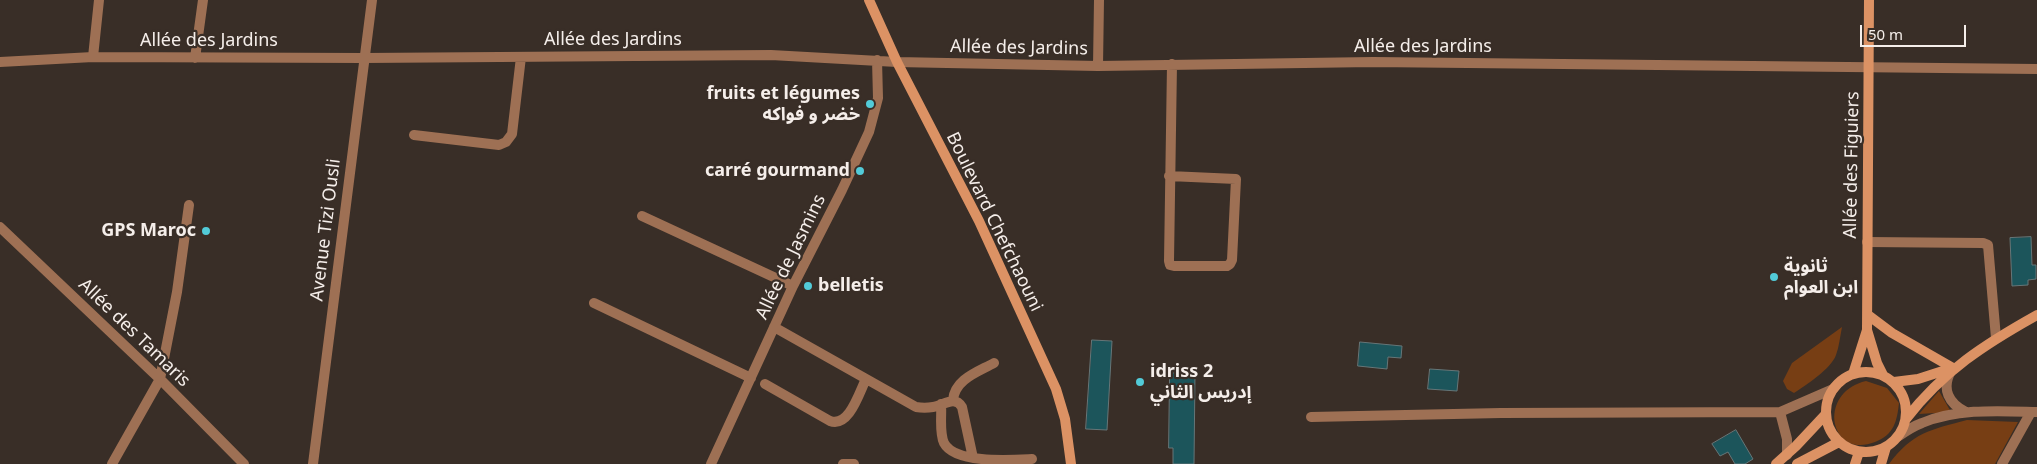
<!DOCTYPE html>
<meta charset="utf-8">
<style>
body{margin:0}
#map{position:relative;width:2037px;height:464px;overflow:hidden;background:#392e27;font-family:"Noto Sans",sans-serif}
canvas{display:block}
.scale{position:absolute;left:1860px;top:25px;width:106px;height:22px;box-sizing:border-box;border:2px solid #f5eeea;border-top:0;padding-left:6px;font-size:15px;line-height:18px;white-space:nowrap;color:#f5eeea;-webkit-text-stroke:4px #392e27;paint-order:stroke}
</style>
<div id="map">
<canvas width="2037" height="464"></canvas>
<div class="scale">50 m</div>
</div>
<script>
const ctx = document.querySelector('canvas').getContext('2d');
ctx.lineJoin = 'round';
function fillPath(path, color) { ctx.fillStyle = color; ctx.fill(path, 'evenodd'); }
function trace(path, color, width, dash) { ctx.strokeStyle = color; ctx.lineWidth = width; ctx.lineCap = dash ? 'butt' : 'round'; ctx.setLineDash(dash || []); ctx.stroke(path); }
function label(font, color, halo, rows, align = 'center') {
  ctx.font = font + ' "Noto Sans","Noto Sans Arabic",sans-serif'; ctx.lineWidth = 4.5; ctx.setLineDash([]); ctx.textBaseline = 'middle'; ctx.strokeStyle = halo; ctx.fillStyle = color; for (const [text, x, y, turn = 0] of rows) {
    ctx.save(); ctx.translate(x, y); ctx.rotate((+turn || 0) * Math.PI / 180); ctx.textAlign = isNaN(turn) ? turn : align; if (halo) ctx.strokeText(text, 0, 0); ctx.fillText(text, 0, 0); ctx.restore();
  }
}
fillPath(new Path2D(`
 M1842,327C1840,337 1839,347 1836,355C1831,369 1806,385 1794,393L1787,389L1783,381L1792,363Z
 M1866,381L1887,388L1899,403C1897,421 1894,435 1875,442C1830,460 1816,393 1866,381Z
 M1939,391L1951,412L1919,414Z
 M1967,420L2018,422L1995,464H1889C1913,432 1930,430 1967,420Z`), '#773e14');
const building = new Path2D(`
 M2031,237L2032,265H2036V279L2028,280V285L2012,286L2010,238Z
 M1092,340L1112,341L1107,430L1086,429Z
 M1360,342L1402,346L1401,358L1388,357L1387,369L1358,366Z
 M1430,369L1459,371L1457,391L1428,389Z
 M1170,373H1195L1194,464H1173V448H1169Z
 M1736,430L1753,459L1745,464H1735L1728,452L1720,456L1712,444Z`);
fillPath(building, '#1c555b');
trace(building, '#667678', 1);
trace(new Path2D(`
 M93,57L99,0
 M195,58L203,0
 M0,62L93,57L364,58L771,55L897,62L1098,66L1373,62L2037,69
 M1098,66L1099,0
 M414,135L499,145L506,142L512,134L521,57
 M1169,176L1236,179L1232,260L1230,264L1227,266H1174L1170,265L1169,261L1172,64
 M642,216L793,286
 M0,227L160,379L244,464
 M1867,242L1983,243L1988,245L1996,338
 M594,303L751,378
 M774,327L916,407C922,408 927,408 933,407C944,405 955,395 962,407L973,458
 M1951,371C1941,389 1949,404 1966,412
 M765,384L830,421C849,428 859,393 866,379
 M953,400C955,379 978,372 994,363
 M941,404C942,416 939,432 944,443C955,464 1011,460 1032,459
 M1780,412L1787,439V455
 M1311,417L1501,413L1780,412L1833,389
 M1899,436C1906,431 1914,426 1922,423C1958,408 2000,411 2037,412
 M112,464L160,379L177,292L189,205
 M313,464L372,0
 M711,464L793,286L842,190L869,132L878,98L877,60
 M843,464H854
 M2002,464L2031,412`), '#9e7054', 10);
trace(new Path2D(`
 M869,0L897,62L979,221L1056,389L1065,419L1071,464
 M1868,315L1892,333L1953,368
 M1867,330L1877,363L1883,375
 M1826 412a40 40 0 1 1 80 0a40 40 0 1 1-80 0Z
 M1853,374L1867,330L1869,0
 M1894,382L1918,379L1949,369
 M1906,419C1943,371 1985,344 2037,315
 M1776,464L1796,446L1826,414
 M1797,464L1839,442
 M1855,464L1859,452
 M1881,464L1886,447`), '#dc9264', 10);
for (const [x, y, r, color] of [
 [870,104,5,"#52cbd8"],
 [860,171,5,"#52cbd8"],
 [206,231,5,"#52cbd8"],
 [1774,277,5,"#52cbd8"],
 [808,286,5,"#52cbd8"],
 [1140,382,5,"#52cbd8"]
]) { const dot = new Path2D(); dot.arc(x, y, r, 0, 2 * Math.PI); ctx.fillStyle = color; ctx.fill(dot); trace(dot, '#392e27', 2); }
label('18px', '#f5eeea', '#392e27', [
 ["Allée des Jardins",613,40],
 ["Allée des Jardins",209,41],
 ["Allée des Jardins",1423,47],
 ["Allée des Jardins",1019,48,1],
 ["Allée des Figuiers",1852,165,-89],
 ["Boulevard Chefchaouni",994,222,64],
 ["Avenue Tizi Ousli",326,230,-83],
 ["Allée de Jasmins",791,257,-64],
 ["Allée des Tamaris",134,333,44]
]);
label('bold 18px', '#f5eeea', '#392e27', [
 ["fruits et légumes",860,94],
 ["خضر و فواكه",860,115],
 ["carré gourmand",850,171],
 ["GPS Maroc",196,231],
 ["ثانوية",1784,267,"left"],
 ["ابن العوام",1784,288,"left"],
 ["belletis",818,286,"left"],
 ["idriss 2",1150,372,"left"],
 ["إدريس الثاني",1150,393,"left"]
], 'right');
</script>
